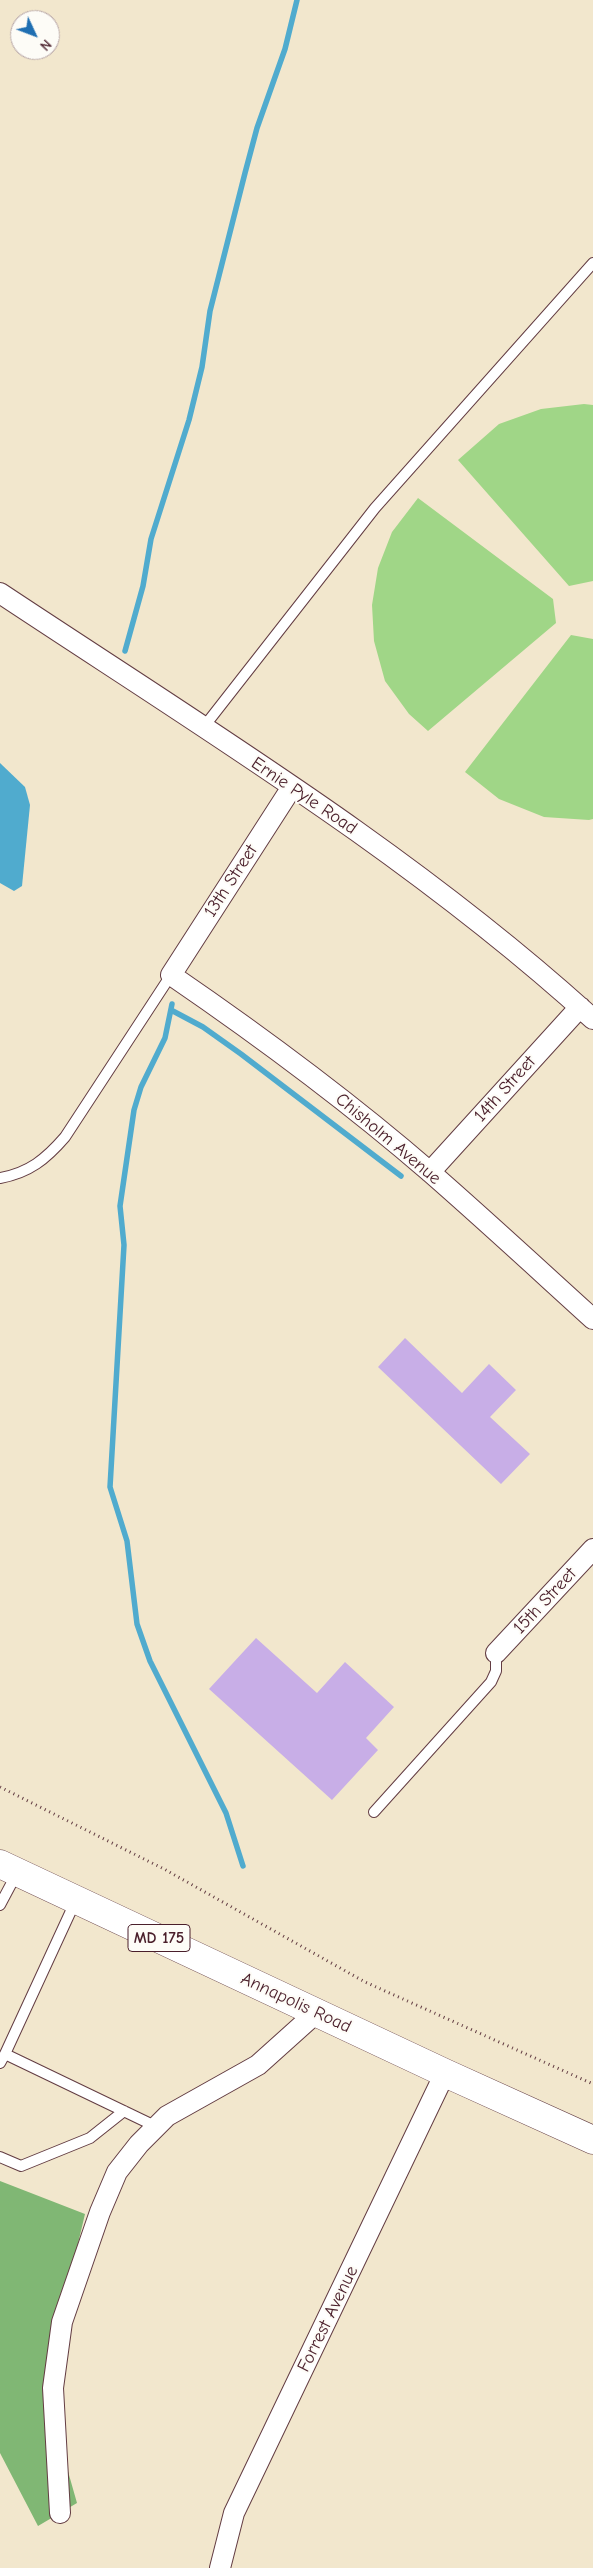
<!DOCTYPE html>
<style>
body{margin:0}
#map{position:relative;width:593px;height:2568px;overflow:hidden;background:#f2e7cd;font-family:"Comic Neue",sans-serif}
canvas{display:block}
.north{position:absolute;left:10px;top:10px;width:50px;height:50px;box-sizing:border-box;background:#fdfcf7;border:1px solid #b5a4a5;border-radius:50%;rotate:133deg;font-size:14px;font-weight:700;line-height:20px;text-align:center;color:#4a1f2b}
.north::after{content:'';display:block;margin:auto;width:18px;height:22px;background:#1f6fb2;clip-path:polygon(50% 0,100% 100%,50% 72%,0 100%)}
</style>
<div id="map">
<canvas width="593" height="2568"></canvas>
<div class="north">N</div>
</div>
<script>
const ctx = document.querySelector('canvas').getContext('2d');
ctx.lineJoin = 'round';
function fillPath(path, color) { ctx.fillStyle = color; ctx.fill(path, 'evenodd'); }
function trace(path, color, width, dash) { ctx.strokeStyle = color; ctx.lineWidth = width; ctx.lineCap = dash ? 'butt' : 'round'; ctx.setLineDash(dash || []); ctx.stroke(path); }
function label(font, color, halo, rows, align = 'center') {
  ctx.font = font + ' "Comic Neue",sans-serif'; ctx.lineWidth = 4; ctx.setLineDash([]); ctx.textBaseline = 'middle'; ctx.strokeStyle = halo; ctx.fillStyle = color; for (const [text, x, y, turn = 0] of rows) {
    ctx.save(); ctx.translate(x, y); ctx.rotate((+turn || 0) * Math.PI / 180); ctx.textAlign = isNaN(turn) ? turn : align; if (halo) ctx.strokeText(text, 0, 0); ctx.fillText(text, 0, 0); ctx.restore();
  }
}
fillPath(new Path2D(`
 M584,404L593,405V581L569,586L458,460L499,424L541,409Z
 M418,498L553,599L556,623L428,731L409,714L385,681L374,641L372,605L378,568L392,532Z
 M571,635L593,639V819L589,820L544,817L499,799L465,772Z`), '#a0d687');
fillPath(new Path2D(`
 M0,2181L85,2214L44,2387L77,2503L38,2526L0,2453Z`), '#80b774');
fillPath(new Path2D(`
 M0,763L25,787L30,805L22,886L14,891L0,883Z`), '#50abce');
trace(new Path2D(`
 M125,651L143,586L151,539L189,420L202,367L210,311L245,173L257,128L285,49L297,0
 M172,1004L165,1038L141,1087L134,1110L120,1206L124,1245L110,1487L127,1541L137,1624L150,1661L226,1813L243,1866
 M171,1010L203,1027L241,1054L401,1176`), '#50abce', 5.5);
fillPath(new Path2D(`
 M405,1338L462,1393L489,1364L516,1390L490,1417L530,1454L501,1484L378,1367Z
 M256,1638L317,1693L345,1662L394,1707L366,1738L378,1750L332,1800L209,1689Z`), '#c8aee7');
const lane = new Path2D(`
 M203,728L375,508L593,263
 M0,1178C29,1173 46,1159 65,1137L171,975
 M374,1812L491,1682L496,1671V1653
 M76,1900L5,2054L157,2127
 M0,1905L17,1873
 M0,2063L5,2054
 M0,2157L21,2166L90,2138L124,2111`);
const street = new Path2D(`
 M0,593C202,727 413,855 593,1019
 M292,787L171,975C260,1036 348,1101 430,1172C485,1220 539,1270 593,1319
 M430,1172L580,1007
 M496,1653L593,1549
 M60,2513L53,2388L62,2322L100,2212L117,2172L139,2144L167,2116L258,2065L317,2012
 M220,2568L234,2513L445,2073`);
const primary = new Path2D(`
 M0,1864L445,2073L593,2140`);
trace(lane, '#633d43', 12);
trace(street, '#633d43', 22);
trace(primary, '#633d43', 29);
trace(new Path2D(`
 M0,1787L164,1869L365,1982L593,2084`), '#633d43', 3, [1, 4]);
trace(lane, '#fff', 10);
trace(street, '#fff', 20);
trace(primary, '#fff', 28);
for (const [x, y, w] of [
 [159,1938,62]
]) { const box = new Path2D(); box.roundRect(x - w / 2, y - 13.5, w, 27, 4); ctx.fillStyle = '#fdfcf7'; ctx.fill(box); trace(box, '#4a1f2b', 1); }
label('bold 16px', '#4a1f2b', null, [
 ["MD 175",159,1938]
]);
label('18px', '#4a1f2b', '#fdfcf7', [
 ["Ernie Pyle Road",304,796,34],
 ["13th Street",231,881,-57],
 ["14th Street",505,1089,-48],
 ["Chisholm Avenue",388,1139,40],
 ["15th Street",545,1601,-47],
 ["Annapolis Road",296,2003,25],
 ["Forrest Avenue",328,2319,-64]
]);
</script>
